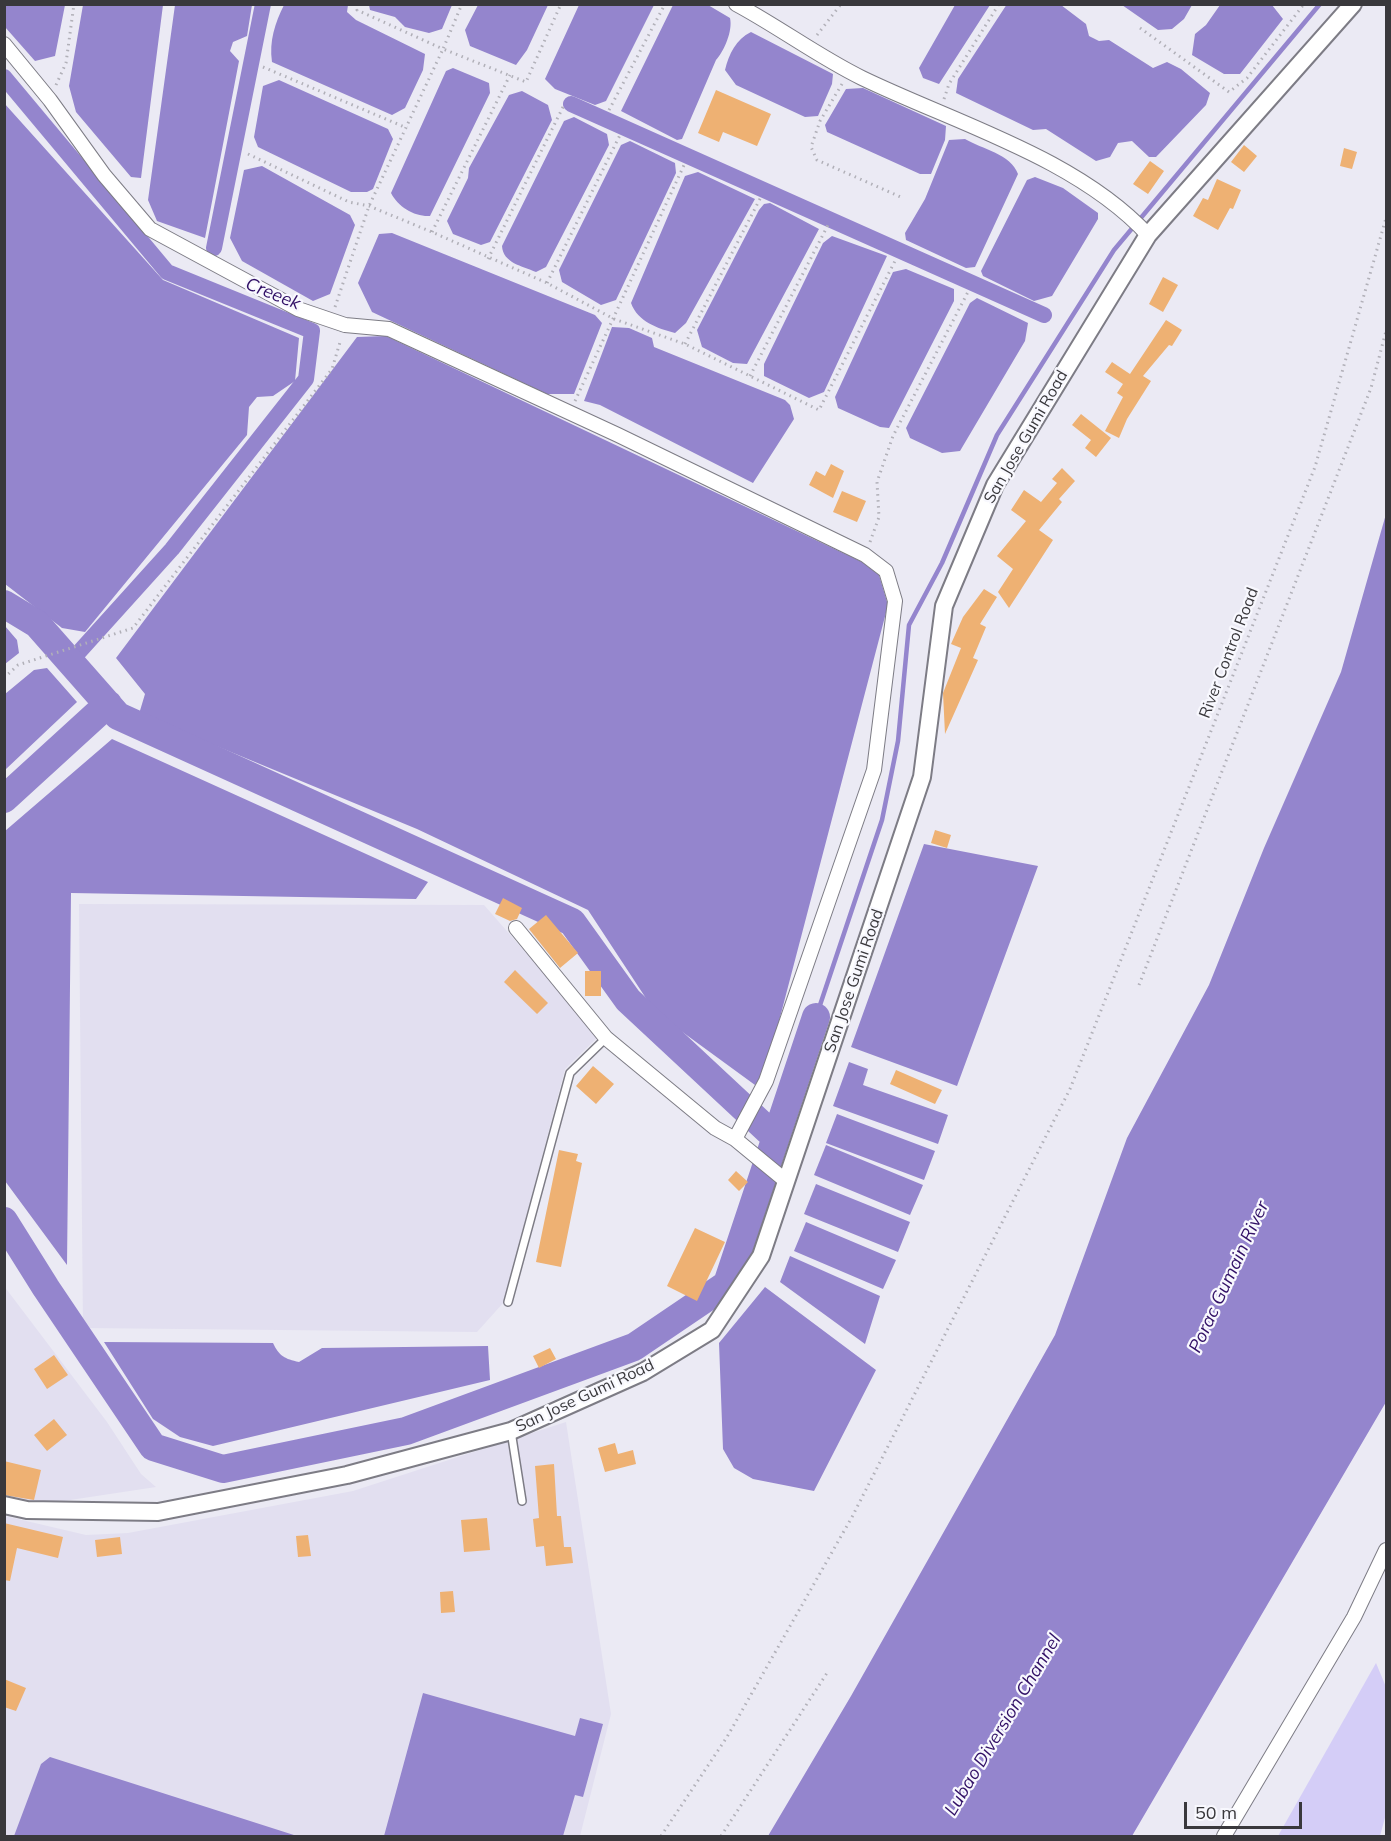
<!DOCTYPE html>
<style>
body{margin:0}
#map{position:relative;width:1391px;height:1841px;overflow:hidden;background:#ebeaf4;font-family:Mulish,sans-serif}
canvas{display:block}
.frame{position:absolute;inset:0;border:6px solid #39383c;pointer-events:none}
.scale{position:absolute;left:1184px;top:1802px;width:118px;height:27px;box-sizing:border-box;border:3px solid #39383c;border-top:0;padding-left:8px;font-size:18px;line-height:21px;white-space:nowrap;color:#39383c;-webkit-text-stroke:4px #f8f8fe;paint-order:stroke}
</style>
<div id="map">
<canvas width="1391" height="1841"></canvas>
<div class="frame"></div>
<div class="scale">50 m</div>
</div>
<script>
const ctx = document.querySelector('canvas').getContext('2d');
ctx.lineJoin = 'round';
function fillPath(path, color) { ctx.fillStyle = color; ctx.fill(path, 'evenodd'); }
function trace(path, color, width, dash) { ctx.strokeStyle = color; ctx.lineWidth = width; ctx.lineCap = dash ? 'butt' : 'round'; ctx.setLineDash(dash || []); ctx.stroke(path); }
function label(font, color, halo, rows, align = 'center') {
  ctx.font = font + ' Mulish,sans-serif'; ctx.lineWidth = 4.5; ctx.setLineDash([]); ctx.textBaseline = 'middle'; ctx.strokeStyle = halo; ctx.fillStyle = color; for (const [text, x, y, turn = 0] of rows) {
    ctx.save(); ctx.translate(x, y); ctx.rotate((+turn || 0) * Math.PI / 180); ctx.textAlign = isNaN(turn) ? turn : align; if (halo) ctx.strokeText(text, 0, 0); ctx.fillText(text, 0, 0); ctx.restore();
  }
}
fillPath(new Path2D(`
 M79,904L484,905L599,1036L565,1069L504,1302L477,1332L83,1328Z
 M4,1286L107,1422L141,1474L156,1487L24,1507L5,1503Z
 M566,1422L611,1714L580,1836H5V1516L86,1535L128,1533L353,1491Z`), '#e2dff0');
fillPath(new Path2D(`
 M1376,1663L1386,1687V1814L1380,1836H1278Z`), '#d4cdf7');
fillPath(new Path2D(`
 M5,4L65,5L55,56L35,61L5,27Z
 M1007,4L1061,5L1086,24L1089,36L1099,41L1109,40L1153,68L1167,62L1181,69L1210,93L1206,105L1156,157H1149L1132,141L1118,143L1110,157L1096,161L1046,129L1033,130L956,93L958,79Z
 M83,5H163L141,178L131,177L76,112L69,86Z
 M175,5H252L247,36L233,42L230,51L239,61L205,238L157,221L148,200Z
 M348,5L347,12L356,20L425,54L423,70L405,108L392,115L272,62C269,41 275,23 284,5Z
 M369,5V4L452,5L442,29L429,33L405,27L395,17L370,10Z
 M478,5H548L527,50L516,65L470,46L465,30Z
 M579,5H654L606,101L595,105L555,89L545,79Z
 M673,5H708L730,18C733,31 724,51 716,60L682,139L677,140L621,111Z
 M955,5H990L939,84L923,78L919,68Z
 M1122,5L1192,4V5L1184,19L1172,29L1158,30Z
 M1220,5H1272L1283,19L1240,74H1224L1192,55L1195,34L1206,25Z
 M751,32L833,74L832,84L818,116L805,117L736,85L725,70C729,54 736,39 751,32Z
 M453,68L489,83L490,93L430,216C415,217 398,207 391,193L446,71Z
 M279,80L388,129L393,139L373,189L367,192H351L258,147L254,137L263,86Z
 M863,88L946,126L945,140L931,174H920L827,132L825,125L846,89Z
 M522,91L548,105L552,120L490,242L481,245L453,234L447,221L468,178L469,168L509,95Z
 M4,103L163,280L299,338L295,381L273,396L257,397L249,407L247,435L85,632L62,628L5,584Z
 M574,117L607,134L609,145L546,267L536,272C522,266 503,263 502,246L564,121Z
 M965,139C982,149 1011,154 1018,174L975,267L966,268L906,240L905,233L925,199L949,140Z
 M630,141L675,163L676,173L616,300L601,305L562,282L559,270L621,145Z
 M262,166L350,215L355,225L330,294L313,301L242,261L230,238L244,170Z
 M698,172L755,199L686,323L675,333C657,328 638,322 631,303L685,176Z
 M1035,177L1063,188L1098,213V219L1052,296L1034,301L983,276L981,271L1027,180Z
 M770,203L819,229L747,364L733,363L702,347L697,330L759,210L764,204Z
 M392,233L595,315L602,323L574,394H547L372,312L358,283L379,234Z
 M832,236L887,256L824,392L809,398L764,376V364L823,243Z
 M906,269L954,289V301L889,428L880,427L838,408L835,397L893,272Z
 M977,298L1028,323L1025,341L960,451L942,453L910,438L906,428L970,303Z
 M612,327L629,328L652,338L654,347L785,400L790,405L794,419L753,483L600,405L584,401Z
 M386,336L862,562L879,575L888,605L767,1067L755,1085L655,1012L588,910L417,829L139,714L145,694L116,658L357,337Z
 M1386,514V1402L1132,1836H768L851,1696L1055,1335L1127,1138L1209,985L1264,848L1341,672Z
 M5,626L17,640L19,653L5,664Z
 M47,668L77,702L5,770V694L34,670Z
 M112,739L428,882L416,899L71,893L67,1265L5,1181V831Z
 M924,844L1038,866L957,1086L851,1047Z
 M849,1062L868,1069L863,1085L948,1115L938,1144L833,1106Z
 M837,1114L935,1151L924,1180L826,1143Z
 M826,1145L923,1185L910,1215L814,1175Z
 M816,1184L910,1222L898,1252L804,1214Z
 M806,1222L896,1260L883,1289L794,1251Z
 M790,1256L880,1296L865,1344L780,1282Z
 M765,1287L876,1370L814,1491L753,1479L734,1468L723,1449L719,1343Z
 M104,1342L273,1343C279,1356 285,1359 299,1362L322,1348L488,1346L490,1380L213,1446L180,1437L153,1419Z
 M423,1693L575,1736L580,1718L603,1724L583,1797L575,1795L563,1836H384Z
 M50,1757L297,1836H14L41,1764Z`), '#9485cd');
trace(new Path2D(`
 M816,1017L882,820L898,741L909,625L942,563L997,435L1114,250L1320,4`), '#9485cd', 4.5);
trace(new Path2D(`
 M4,77L167,272L312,331L306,379L172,549L70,662
 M571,104L1044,315
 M214,248L263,4`), '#9485cd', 16);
trace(new Path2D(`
 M4,604L37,624L118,716L572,922L628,1000L775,1137
 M4,799L108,704
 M4,1221L46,1288L153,1447L223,1469L406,1431L634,1347L727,1284L816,1017`), '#9485cd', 28);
fillPath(new Path2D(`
 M716,90L771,114L757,146L723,132L719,142L698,133Z
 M1244,145L1257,156L1244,172L1231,162Z
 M1344,148L1357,152L1352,169L1340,166Z
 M1150,161L1164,171L1148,194L1133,184Z
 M1217,179L1241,190L1233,209L1230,208L1218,230L1193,216L1203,198L1208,200Z
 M1163,277L1178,285L1163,312L1149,304Z
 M1166,320L1182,330L1172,346L1169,345L1143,376L1151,381L1127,419L1119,438L1105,431L1123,397L1117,393L1123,384L1105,372L1112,362L1130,374Z
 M1081,414L1111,438L1096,457L1085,448L1091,440L1072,425Z
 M831,464L844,471L833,498L809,485L816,471L825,476Z
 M1062,468L1075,481L1059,499L1062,502L1039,530L1053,540L1009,608L998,592L1013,569L997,556L1026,521L1011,510L1024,490L1041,502L1057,483L1052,479Z
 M842,491L866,501L857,522L833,512Z
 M984,589L997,597L980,624L986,627L973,658L978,660L945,734L943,693L961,648L951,644L963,617Z
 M935,830L951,835L947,848L931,843Z
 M503,898L522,908L517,919L510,921L495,914Z
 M546,915L578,953L560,968L529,929Z
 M515,970L548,1003L537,1014L504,982Z
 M585,971H601V996H585Z
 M593,1066L614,1084L596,1104L576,1086Z
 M896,1070L942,1090L935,1104L890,1084Z
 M559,1150L578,1154L576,1161L582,1163L561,1267L536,1262Z
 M736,1171L748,1182L739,1191L728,1180Z
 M695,1228L725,1242L697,1301L667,1286Z
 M550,1348L556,1359L539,1368L533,1356Z
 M54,1355L68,1375L47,1389L34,1369Z
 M54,1419L67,1435L47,1451L34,1435Z
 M615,1443L618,1454L633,1450L636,1464L605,1472L598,1448Z
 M4,1461L41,1470L34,1500L4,1495Z
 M554,1464L557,1516H561L564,1547H571L573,1563L546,1566L544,1546L536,1547L533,1519L539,1518L535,1466Z
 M487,1518L490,1550L464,1552L461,1520Z
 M4,1523L63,1537L58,1558L17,1548L10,1581L4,1580Z
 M308,1535L311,1556L298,1557L296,1536Z
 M120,1537L122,1554L97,1557L95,1540Z
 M453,1591L455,1612L441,1613L440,1592Z
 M4,1679L26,1688L16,1711L4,1707Z`), '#eeb173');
const service = new Path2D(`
 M508,1302L570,1073L606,1038
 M511,1431L522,1501`);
const minor = new Path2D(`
 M736,4C779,27 819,57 862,78C955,123 1077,158 1148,235
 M4,44L50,100L104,175L150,229L298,309L345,325L389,329L618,435L865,555L886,571L895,601L874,770L766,1081L735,1139
 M516,928L606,1038L715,1128L735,1139L786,1181
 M1224,1836L1354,1617L1386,1550`);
const tertiary = new Path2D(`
 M4,1505L27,1510L158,1512L347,1475L511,1431L643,1372L712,1330L761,1256L922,777L944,606L995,485L1148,235L1353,4`);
trace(service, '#7d7c85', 10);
trace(minor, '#7d7c85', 16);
trace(tertiary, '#7d7c85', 20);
trace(new Path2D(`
 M360,4L357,10L443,49L462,4
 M1140,28L1229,92L1247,78L1304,4
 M817,35L841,4
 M263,67L407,128
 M842,84L820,121L811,147L817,160L903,198
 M56,85L66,63L74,4
 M944,99L949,84L999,4
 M609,110L665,4
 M248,154L349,202L369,206L432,232L547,283L614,319L685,344L819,410L896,259
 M432,232L510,75
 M488,259L565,103
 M547,283L620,135
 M335,307L369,206L443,49L526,82L561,4
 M685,344L762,195
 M750,376L828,225
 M575,401L685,163
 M870,542L879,517L877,482L893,436L969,290
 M4,678L18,665L133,628L332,369L341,339
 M1139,985L1371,388L1386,331
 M661,1836L727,1737L852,1517L1070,1089L1315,467L1386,218
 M721,1836L827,1673`), '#b1b0b8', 3, [1.5, 4.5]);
trace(service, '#fff', 7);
trace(minor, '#fff', 14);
trace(tertiary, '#fff', 16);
label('16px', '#39383c', '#f8f8fe', [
 ["San Jose Gumi Road",1026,437,-60],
 ["River Control Road",1229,653,-69],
 ["San Jose Gumi Road",854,981,-71],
 ["San Jose Gumi Road",585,1396,-25]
]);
label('italic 18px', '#311066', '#f8f8fe', [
 ["Creeek",273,294,22],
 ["Porac Gumain River",1229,1277,-65],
 ["Lubao Diversion Channel",1003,1725,-59]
]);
</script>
